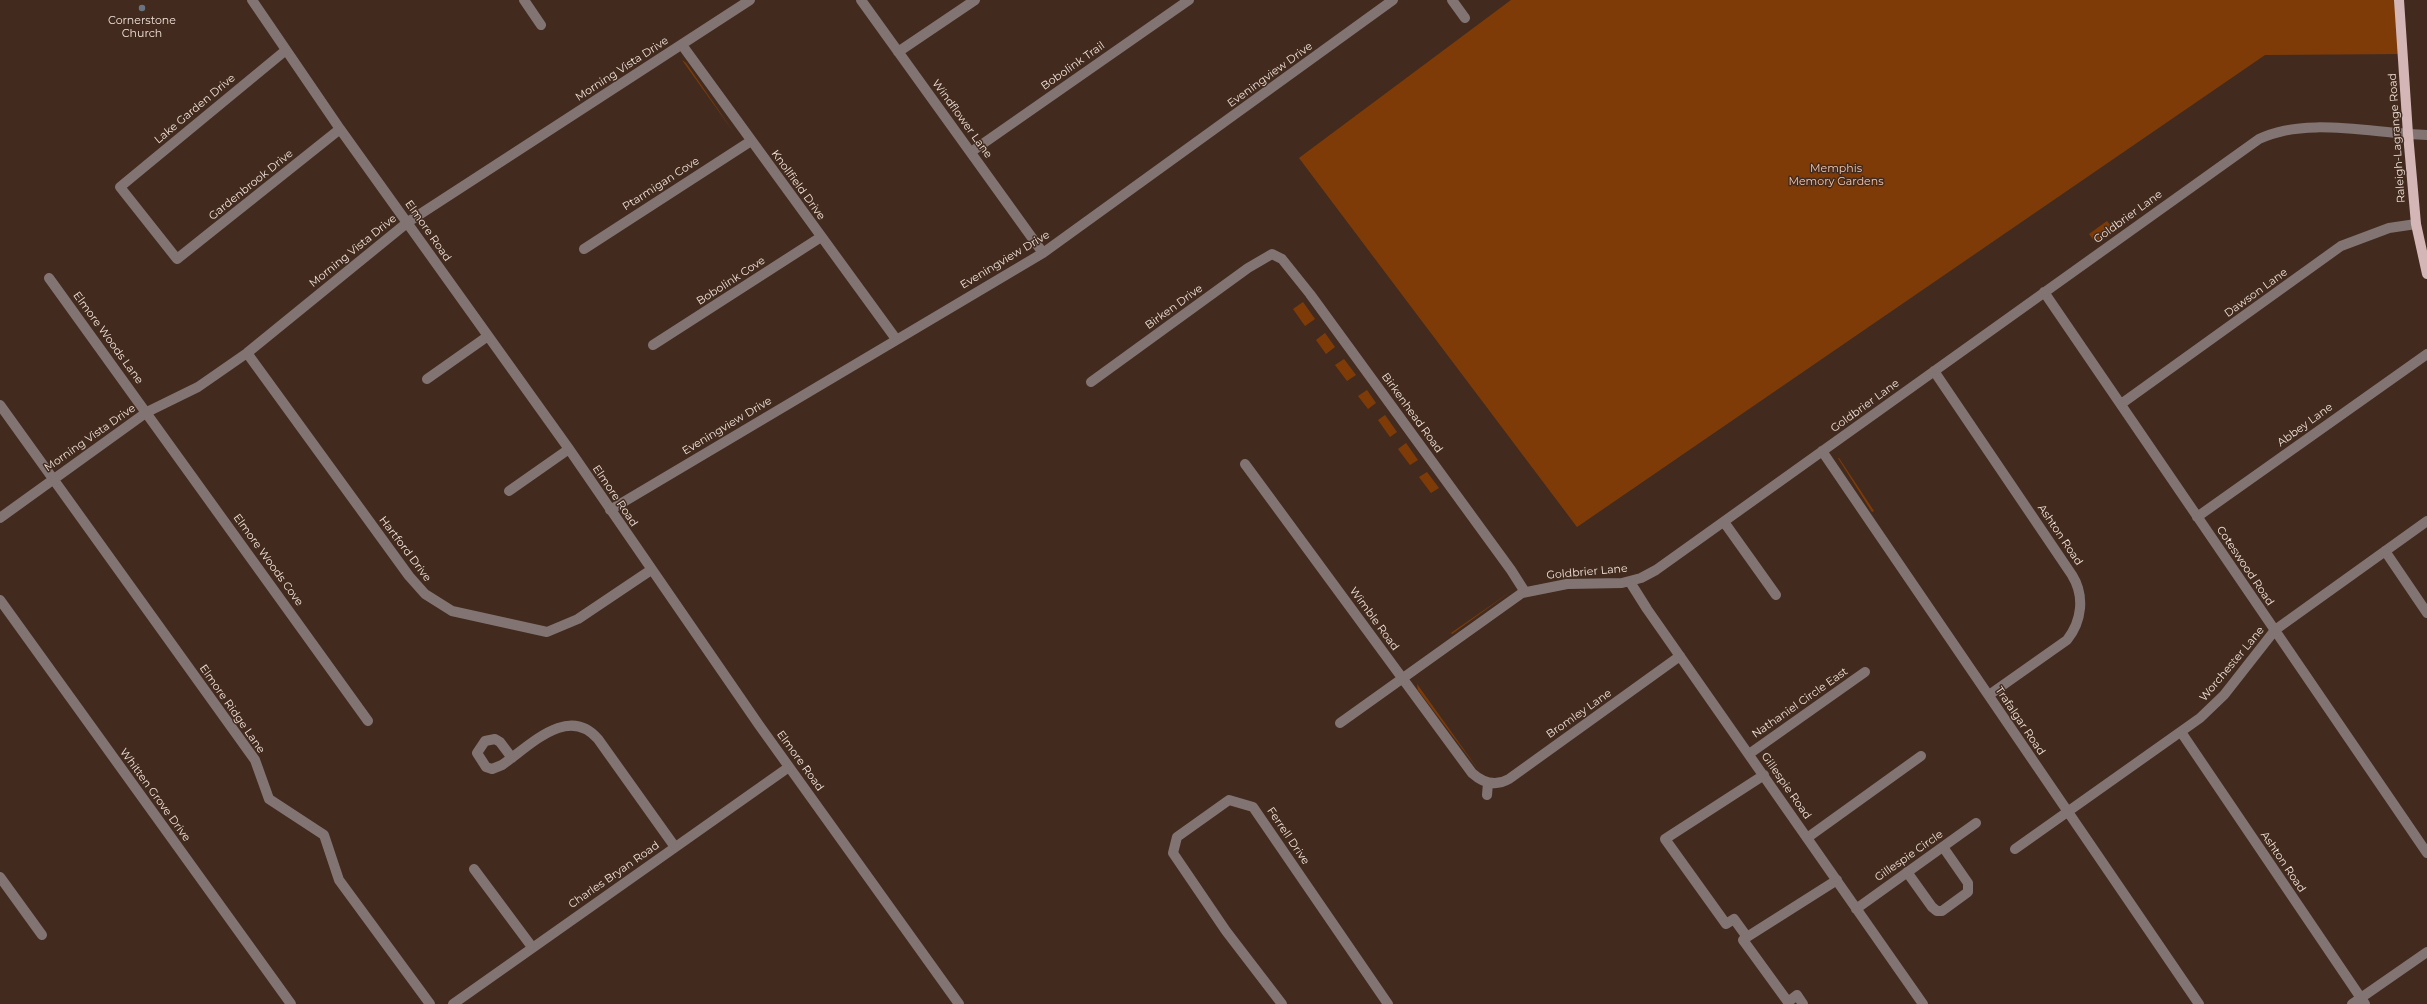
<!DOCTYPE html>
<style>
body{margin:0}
canvas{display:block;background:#422b1e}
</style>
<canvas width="2427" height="1004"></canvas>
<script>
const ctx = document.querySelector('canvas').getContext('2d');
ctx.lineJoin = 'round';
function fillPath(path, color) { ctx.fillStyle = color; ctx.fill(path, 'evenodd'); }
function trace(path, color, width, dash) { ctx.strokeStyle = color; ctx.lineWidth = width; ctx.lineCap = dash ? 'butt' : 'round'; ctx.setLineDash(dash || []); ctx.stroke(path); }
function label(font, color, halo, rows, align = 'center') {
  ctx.font = font + ' Montserrat,sans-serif'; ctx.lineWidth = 3; ctx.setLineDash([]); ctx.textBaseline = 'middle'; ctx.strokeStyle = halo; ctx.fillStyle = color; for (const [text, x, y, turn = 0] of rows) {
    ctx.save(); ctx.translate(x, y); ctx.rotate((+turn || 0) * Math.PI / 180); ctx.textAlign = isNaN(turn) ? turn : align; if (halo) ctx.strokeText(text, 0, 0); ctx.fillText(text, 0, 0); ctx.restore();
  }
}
fillPath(new Path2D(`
 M1511,0H2399L2403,54L2265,55L1577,527L1299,158Z
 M682,60L686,63L735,134Z
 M2107,221L2114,230L2096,243L2089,234Z
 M1303,302L1315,319L1305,326L1293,309Z
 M1325,333L1335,347L1326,354L1316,340Z
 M1344,359L1356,375L1347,381L1335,365Z
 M1367,390L1376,403L1368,409L1358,396Z
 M1385,415L1397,432L1390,437L1378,420Z
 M1406,443L1418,460L1410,465L1398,449Z
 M1838,458H1839L1874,511L1872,512Z
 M1427,472L1439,488L1431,493L1419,477Z
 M1510,592L1452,634L1451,633Z
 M1417,684L1480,772L1418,690Z`), '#7f3b07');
trace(new Path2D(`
 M252,0L340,129L569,449L759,725L959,1004
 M524,0L541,25
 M861,0L1043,253
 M1452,0L1465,18
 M682,45L896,339
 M286,50L120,187L177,259L340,129
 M898,52L975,0
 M971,152L1189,0
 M584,249L751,141
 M49,278L368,721
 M2044,292L2427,853
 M653,345L821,237
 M247,353L409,576L425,594L452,611L547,632L578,619L651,570
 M1934,371L2072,575C2085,596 2082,621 2067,640L1989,695
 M427,379L488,336
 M1091,382L1248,268L1272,254L1282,259L1310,294L1511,570L1525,592
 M2121,404L2341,246L2389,228L2416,224
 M0,405L255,760L269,799L324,835L339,880L430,1004
 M1822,451L2199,1004
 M1245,464L1472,773C1483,783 1495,787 1509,779L1680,656
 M509,491L569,449
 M610,510L1043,253L1393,0
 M2197,517L2427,354
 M0,518L147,412L198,387L247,353L408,222L750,0
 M1724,522L1776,595
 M2385,551L2427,613
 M1630,582L1647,609L1923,1004
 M0,600L291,1004
 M1340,723L1522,593L1567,584L1622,583L1641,578L1656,570L2259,139C2307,116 2374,134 2427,135
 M2181,732L2365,1004
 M1749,754L1865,672
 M512,758L500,742L495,739L485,741L477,753L486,767L492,769L502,765C530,746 568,704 598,739L675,847
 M1764,775L1665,839L1726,924L1734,919L1747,937L1743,940L1788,1002L1797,995L1803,1004
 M1487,795L1488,783
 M1807,838L1921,756
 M2015,849L2200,718L2224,695L2275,630L2427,521
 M474,869L532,947
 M1907,872L1932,907L1937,911H1942L1968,892V883L1943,847
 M0,877L42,935
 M1856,909L1976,823
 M1747,937L1837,880
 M453,1004L789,767
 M1282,1004L1226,931L1173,853L1177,837L1229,800L1253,807L1388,1004
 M2352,1004L2427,952`), '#837474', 10);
trace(new Path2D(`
 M2399,0L2408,134L2416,224L2427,274`), '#d4b6b7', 10);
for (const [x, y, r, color] of [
 [142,8,4,"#6b7280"]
]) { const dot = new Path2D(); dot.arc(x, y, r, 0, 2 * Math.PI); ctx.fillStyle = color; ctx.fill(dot); trace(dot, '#422b1e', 1.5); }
label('11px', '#f1e1d9', '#422b1e', [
 ["Cornerstone",142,21],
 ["Church",142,34]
]);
label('11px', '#f1e1d9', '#422b1e', [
 ["Bobolink Trail",1073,66,-35],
 ["Morning Vista Drive",622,69,-33],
 ["Eveningview Drive",1270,75,-36],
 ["Lake Garden Drive",195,109,-40],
 ["Windflower Lane",962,119,54],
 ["Raleigh-Lagrange Road",2397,138,-94],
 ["Ptarmigan Cove",661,184,-33],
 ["Gardenbrook Drive",251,185,-39],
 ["Knollfield Drive",798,185,54],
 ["Goldbrier Lane",2128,217,-36],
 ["Elmore Road",428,231,55],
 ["Morning Vista Drive",353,251,-39],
 ["Eveningview Drive",1005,260,-31],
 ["Bobolink Cove",731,281,-33],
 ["Dawson Lane",2256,293,-36],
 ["Birken Drive",1174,307,-36],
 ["Elmore Woods Lane",108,338,54],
 ["Goldbrier Lane",1865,406,-36],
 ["Birkenhead Road",1412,413,54],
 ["Abbey Lane",2305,425,-36],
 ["Eveningview Drive",727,426,-31],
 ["Morning Vista Drive",90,438,-35],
 ["Elmore Road",615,496,56],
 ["Ashton Road",2060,535,56],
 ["Hartford Drive",405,549,53],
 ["Elmore Woods Cove",268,560,54],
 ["Coteswood Road",2245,566,56],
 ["Goldbrier Lane",1587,572,-5],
 ["Wimble Road",1374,619,54],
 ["Worchester Lane",2232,664,-50],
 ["Nathaniel Circle East",1800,703,-35],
 ["Elmore Ridge Lane",232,709,55],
 ["Bromley Lane",1579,714,-35],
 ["Trafalgar Road",2020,721,56],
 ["Elmore Road",800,761,54],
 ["Gillespie Road",1786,786,55],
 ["Whitten Grove Drive",155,795,54],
 ["Ferrell Drive",1288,836,56],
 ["Gillespie Circle",1909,856,-35],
 ["Ashton Road",2283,862,56],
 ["Charles Bryan Road",614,875,-35]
]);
label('11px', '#f6c8af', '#422b1e', [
 ["Memphis",1836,169],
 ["Memory Gardens",1836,182]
]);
</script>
